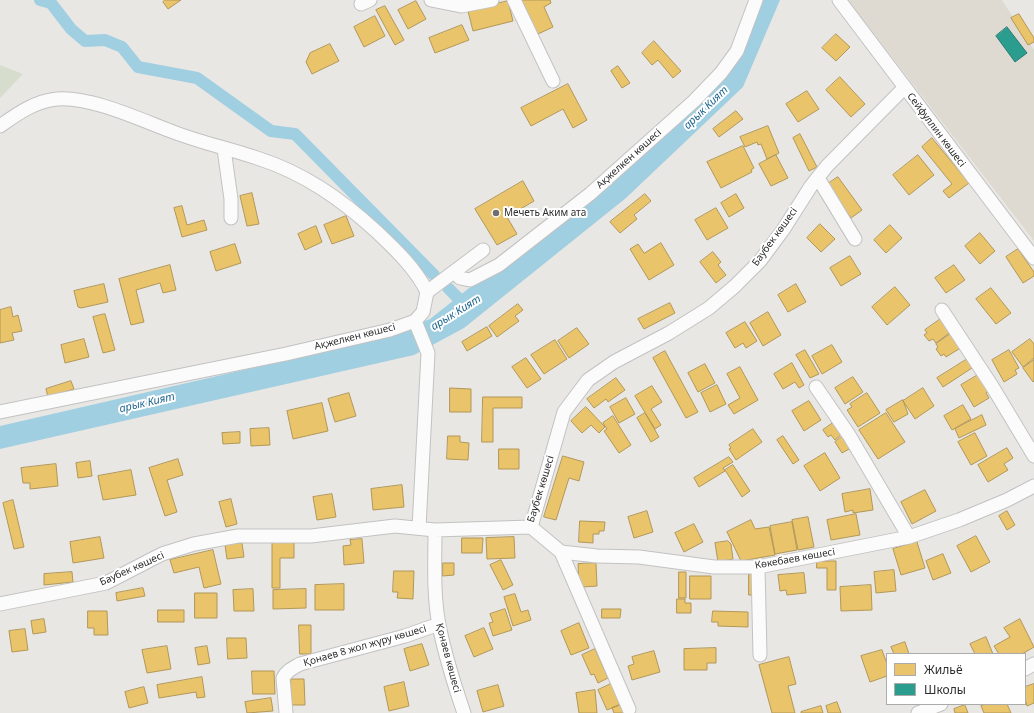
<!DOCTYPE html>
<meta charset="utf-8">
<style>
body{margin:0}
#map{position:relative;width:1034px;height:713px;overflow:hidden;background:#e9e7e4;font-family:"Noto Sans",sans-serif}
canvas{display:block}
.legend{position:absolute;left:886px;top:653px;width:140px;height:52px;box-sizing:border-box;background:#fff;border:1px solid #ababab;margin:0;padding:5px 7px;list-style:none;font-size:12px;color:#2d2d2d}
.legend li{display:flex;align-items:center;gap:8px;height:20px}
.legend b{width:20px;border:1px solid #ababab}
</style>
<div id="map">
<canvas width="1034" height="713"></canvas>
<ul class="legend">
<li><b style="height:11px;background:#e9c46a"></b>Жильё</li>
<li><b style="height:11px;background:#2a9d8f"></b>Школы</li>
</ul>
</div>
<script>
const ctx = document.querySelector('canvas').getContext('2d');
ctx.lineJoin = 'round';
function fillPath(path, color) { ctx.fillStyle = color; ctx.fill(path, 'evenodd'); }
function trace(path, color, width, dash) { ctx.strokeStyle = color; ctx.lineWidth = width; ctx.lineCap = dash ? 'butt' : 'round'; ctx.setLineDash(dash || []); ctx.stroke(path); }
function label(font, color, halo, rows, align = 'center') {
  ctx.font = font + ' "Noto Sans",sans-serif'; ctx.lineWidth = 4; ctx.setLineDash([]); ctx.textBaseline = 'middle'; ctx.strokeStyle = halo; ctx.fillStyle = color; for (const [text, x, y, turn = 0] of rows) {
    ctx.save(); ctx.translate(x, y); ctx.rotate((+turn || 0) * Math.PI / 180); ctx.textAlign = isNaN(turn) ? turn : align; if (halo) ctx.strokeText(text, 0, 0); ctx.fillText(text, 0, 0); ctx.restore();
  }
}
fillPath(new Path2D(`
 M848,0H1002L1034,50V241Z`), '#dfdad1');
fillPath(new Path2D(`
 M0,65L23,74L0,98Z`), '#d6ddcd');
fillPath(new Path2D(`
 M762,0H780L743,87L626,198L464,328L414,355L0,449V426L378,339L430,319L478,281L590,201L715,89L736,57Z`), '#a1cfe2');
const homes = new Path2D(`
 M165,0H181L168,9L163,2Z
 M522,0H550L551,3L544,7L553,27L538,34Z
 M416,1L426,19L408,29L398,10Z
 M508,1L513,21L473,31L468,11Z
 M385,6L404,40L395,45L376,10Z
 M1019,14L1034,38V42L1028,45L1011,18Z
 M375,16L385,36L364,47L354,27Z
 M462,25L469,40L435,53L429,38Z
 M836,34L850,47L836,61L822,48Z
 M654,41L681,71L673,78L658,60L652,65L642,53Z
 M330,44L339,61L312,74L306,62L310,53Z
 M618,66L630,83L622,88L611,71Z
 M840,77L865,104L851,117L826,90Z
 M568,84L587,120L573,128L563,109L531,126L521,108Z
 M807,91L819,109L798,122L786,104Z
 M736,111L743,119L719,137L713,129Z
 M768,126L779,153L767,159L761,144L758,145L757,142L745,147L740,137Z
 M800,134L817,167L809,171L793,138Z
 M932,138L969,183L949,198L943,191L952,184L922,147Z
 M743,146L754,168L751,170L752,172L721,188L707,162Z
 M776,155L788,178L771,186L759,164Z
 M918,155L934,175L909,195L893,175Z
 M838,177L862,210L851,218L830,189L829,183Z
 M523,181L534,201L507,217L517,234L497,245L475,209Z
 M252,193L259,224L247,226L240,196Z
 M645,194L651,201L634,215L637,219L620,233L610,222Z
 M736,194L744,208L729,217L721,203Z
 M182,206L187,225L204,220L207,230L182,237L174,208Z
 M716,208L728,228L707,240L695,220Z
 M346,216L354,236L332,244L324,225Z
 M820,224L835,239L821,252L807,238Z
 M890,225L902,238L886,253L874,240Z
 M316,226L322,242L305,250L298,234Z
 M980,233L995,251L980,264L965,246Z
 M661,243L674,265L649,280L630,249L638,244L644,253Z
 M235,244L241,263L216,271L210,252Z
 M1018,249L1034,272V276L1023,283L1006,257Z
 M713,252L721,262L718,265L726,275L716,283L700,262Z
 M850,256L861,274L841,286L830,268Z
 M170,265L176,290L163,293L160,283L136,290L144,322L131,325L119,279Z
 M954,265L965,280L946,293L935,278Z
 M104,284L108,302L81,308L78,307L74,291Z
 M796,284L806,302L788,312L778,295Z
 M895,287L910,305L887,325L872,307Z
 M991,288L1011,313L996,324L976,299Z
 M670,303L675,313L644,329L638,319Z
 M518,304L523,310L515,316L519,321L497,337L489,326Z
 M11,307L13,317L18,315L22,331L12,333L14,340L0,343V310Z
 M768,312L781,335L763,346L750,323Z
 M105,314L115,350L103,353L93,317Z
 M942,318L952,331L936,343L933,339L929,341L924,335L927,333L925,330Z
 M745,322L757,341L746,348L743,343L735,348L726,333Z
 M487,327L492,336L467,351L462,342Z
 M577,328L589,344L569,358L558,341Z
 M952,333L962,347L946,357L944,354L941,356L936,349L938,347L936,344Z
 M84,339L89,357L65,363L61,345Z
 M1030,339L1034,344V358L1023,367L1012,352Z
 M555,340L567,359L544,374L531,355Z
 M832,345L842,362L822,374L812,356Z
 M805,350L819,374L810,378L796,355Z
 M1009,350L1019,368L1015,370L1017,374L1004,382L992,360Z
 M665,351L698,412L686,418L653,358Z
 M526,358L541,379L527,388L512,367Z
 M969,358L975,366L943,387L937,378Z
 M1034,360V381L1033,382L1023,368Z
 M792,363L804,385L799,388L795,382L783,389L774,374Z
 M705,364L715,383L698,392L688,373Z
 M740,367L758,400L734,414L728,405L740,398L727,374Z
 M978,375L989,391L986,393L989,398L974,407L961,385Z
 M853,377L863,392L845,404L835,388Z
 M616,378L625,390L608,402L606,399L594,408L587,399Z
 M71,381L74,389L48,397L46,389Z
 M717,385L726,404L710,412L701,393Z
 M652,386L662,402L651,409L661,425L655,429L635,396Z
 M450,388L471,389V412H450Z
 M923,388L934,406L915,419L903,401Z
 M349,393L356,416L335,422L328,399Z
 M867,393L880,413L858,427L847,410L852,407L850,404Z
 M483,397H522V408H493V442H482Z
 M626,398L635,414L619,423L610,407Z
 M903,400L908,414L894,422L886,410Z
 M809,401L821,420L804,431L792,411Z
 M322,403L328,431L293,439L287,411Z
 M963,405L971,419L952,430L944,416Z
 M586,407L605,427L599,433L591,425L582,433L571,421Z
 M645,413L659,437L651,442L637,418Z
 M886,413L905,442L878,459L859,430Z
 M982,415L986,425L959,438L955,429Z
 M613,416L631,445L619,453L604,431L607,429L603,423Z
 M833,423L842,434L835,440L831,435L828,437L823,430Z
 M269,428L270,445L251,446L250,429Z
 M753,429L762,442L736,460L729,449L731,448L729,445Z
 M240,432V443L223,444L222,433Z
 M975,433L987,456L971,465L958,442Z
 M448,436H460V442L469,443L468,460L447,459Z
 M783,436L799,460L793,464L777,440Z
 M843,436L851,448L842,453L835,442Z
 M1007,448L1013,458L1004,464L1008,470L988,482L978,465Z
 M499,449H519V469H499Z
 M825,453L840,478L820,491L804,466Z
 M563,456L584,462L579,481L569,478L556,520L544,517Z
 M729,457L733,462L723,468L725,471L699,487L694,478Z
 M178,459L183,475L167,480L177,512L165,516L149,468Z
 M90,461L92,476L78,478L76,463Z
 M56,464L58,486L30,489V483H23L21,468Z
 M733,465L750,491L742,497L725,470Z
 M131,470L136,495L103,500L98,476Z
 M402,485L404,507L373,510L371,489Z
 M870,489L873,510L853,513V510L845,512L842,494Z
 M925,490L936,511L912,524L901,502Z
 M332,494L336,517L317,520L313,497Z
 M231,499L237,524L226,527L219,502Z
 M13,500L24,547L14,549L3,503Z
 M647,511L653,532L634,538L628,517Z
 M1007,511L1015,525L1007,530L999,516Z
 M856,514L860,535L831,540L827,520Z
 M808,517L814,547L798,550L792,520Z
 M751,520L755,529L769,527L775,555L741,561L727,532Z
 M580,521L605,522L604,531H599V534H593V543L579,542Z
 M792,522L797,550L775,554L770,526Z
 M694,524L703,542L684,552L675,533Z
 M976,536L990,562L971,572L957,546Z
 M100,537L104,558L73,563L70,542Z
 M514,537L515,558L487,559L486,538Z
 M462,538H483L482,553H462Z
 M362,539L364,563L344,565L343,546L351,545L350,540Z
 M728,541L731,544L733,559L718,562L715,543Z
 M294,542V558H280V588H272V543Z
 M917,542L925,568L901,575L893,549Z
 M242,543L244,557L227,559L225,545Z
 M213,550L221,584L204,588L199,567L174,573L170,560Z
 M943,554L951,573L933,580L926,561Z
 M501,560L513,585L503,590L490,565Z
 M817,561H836V590H827V568H817Z
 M443,563H454V575L443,576Z
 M596,563L597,586L582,587L579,585L578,564Z
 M894,570L896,591L876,593L874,572Z
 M394,571H414L413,599L397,598L398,592H393Z
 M72,572L73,582L44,585V574Z
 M679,572H686V598H679Z
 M804,573L806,593L787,595L786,590L780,591L778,575Z
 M749,574H758V595H749Z
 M690,576H711V599H690Z
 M344,584V610H315V585Z
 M871,585L872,610L841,611L840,587Z
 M143,588L145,596L117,601L116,593Z
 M253,589L254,611H234L233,590Z
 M306,589V608L273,609V590Z
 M195,593H217V618H195Z
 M515,594L521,612L528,610L531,620L513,626L504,597Z
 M677,599H685V603H691V613H677Z
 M505,609L512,630L493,636L489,623L493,622L490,614Z
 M602,609H621L620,618H602Z
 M158,610H184V622H158Z
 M88,611H107L108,635H94V628H88Z
 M713,611L748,612V627L718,626V622H712Z
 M44,619L46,632L33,634L31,621Z
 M1020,619L1034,647L1022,654H999L994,646L1010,637L1004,628Z
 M579,623L589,648L571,655L561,631Z
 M299,625H311V654H300Z
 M484,628L493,649L474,657L465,636Z
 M25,629L28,650L12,652L9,631Z
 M986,637L993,654H975L970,644Z
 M227,638H246L247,658L228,659Z
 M905,642L909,654H894L891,647Z
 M422,644L429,665L410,671L404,649Z
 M167,646L171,669L147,673L142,650Z
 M207,646L210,663L198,665L195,648Z
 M716,648V663H707V670H684V649Z
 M595,649L608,678L598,683L594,674L591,675L582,655Z
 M882,650L887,664V676L870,682L861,656Z
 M654,651L660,672L632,680L628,666L634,664L632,657Z
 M789,657L796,684L788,686L795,713H772L759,665Z
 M252,671H274L275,694H253Z
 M202,677L205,697L197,698L196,692L159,698L157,685Z
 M291,679H304L305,705H291Z
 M404,682L409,706L389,711L384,687Z
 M613,683L622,704L607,710L598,690Z
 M1034,684V703L1027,706L1025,699V687Z
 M498,685L504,706L483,712L477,691Z
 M144,687L148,703L129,708L125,692Z
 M595,690L597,713H579L576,693Z
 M271,698L273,711L247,713L245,702Z
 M837,702L841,713H828L826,706Z
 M625,703L628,713H614L612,708Z
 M986,704H1007L1011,713H984L981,706Z
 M965,705L968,713H955L954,709Z
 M821,706L823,713H801V712Z`);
fillPath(homes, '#e9c46a');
trace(homes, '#b19758', 1);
const schools = new Path2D(`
 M1007,27L1027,53L1015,62L996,36Z`);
fillPath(schools, '#2a9d8f');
trace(schools, '#2b7b72', 1);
trace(new Path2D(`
 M40,0L51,3L71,29L85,41L105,40L122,47L138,67L197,78L271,131L295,134L434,275
 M448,288L467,307`), '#a1cfe2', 12);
const minor = new Path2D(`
 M431,0L461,6L492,0
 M514,0L553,81
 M839,0L1034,258
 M361,4L370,0
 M0,126C17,114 35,101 57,99C91,96 143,121 176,133C203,143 230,149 257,158C304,173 341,199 377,232C396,250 416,269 427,292
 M224,149L231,199V218
 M818,178L855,239
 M454,272L460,278L470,280L499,265L590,194L694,101L721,73L737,51L756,0
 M942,310L992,386L1034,456
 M415,321L428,353L419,528
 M816,387L849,435L909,537
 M0,412L286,354L390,330L415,321L423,312L427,292L483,250
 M531,527L564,412L588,380L614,362L669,333L709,308L735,286L760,261L783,230L811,186L827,166L904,88
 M531,527L561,552L597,556L639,557L714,567H758L909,537L959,520L1007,500L1034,486
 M435,530C435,561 433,594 439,625C445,655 454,684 464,713
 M561,552L629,709
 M758,567L760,655
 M0,604L106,583L162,554L194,544L238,536H311L395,526L435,530L531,527
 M1025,669L1034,664
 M286,713L283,678C286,671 293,668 300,664L405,636L439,624
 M918,713L941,704`);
trace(minor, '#c2c2c2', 15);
trace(minor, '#fcfbfb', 13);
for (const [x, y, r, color] of [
 [496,213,4,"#6f6e6d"]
]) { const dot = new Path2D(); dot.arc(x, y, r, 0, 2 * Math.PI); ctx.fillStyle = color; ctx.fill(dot); trace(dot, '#fff', 1.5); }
label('10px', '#2d2d2d', '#fff', [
 ["Сейфуллин көшесі",936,130,53],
 ["Ақжелкен көшесі",629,159,-42],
 ["Баубек көшесі",775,237,-54],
 ["Ақжелкен көшесі",355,337,-14],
 ["Баубек көшесі",541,489,-73],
 ["Көкебаев көшесі",795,559,-10],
 ["Баубек көшесі",132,569,-24],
 ["Қонаев 8 жол жүру көшесі",365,646,-16],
 ["Қонаев көшесі",448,658,75]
]);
label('10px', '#2d2d2d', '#fff', [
 ["Мечеть Аким ата",504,213]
], 'left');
label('italic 11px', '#1f658e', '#fff', [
 ["арык Кият",706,108,-44],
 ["арык Кият",456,313,-32],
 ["арык Кият",147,403,-13]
]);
</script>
